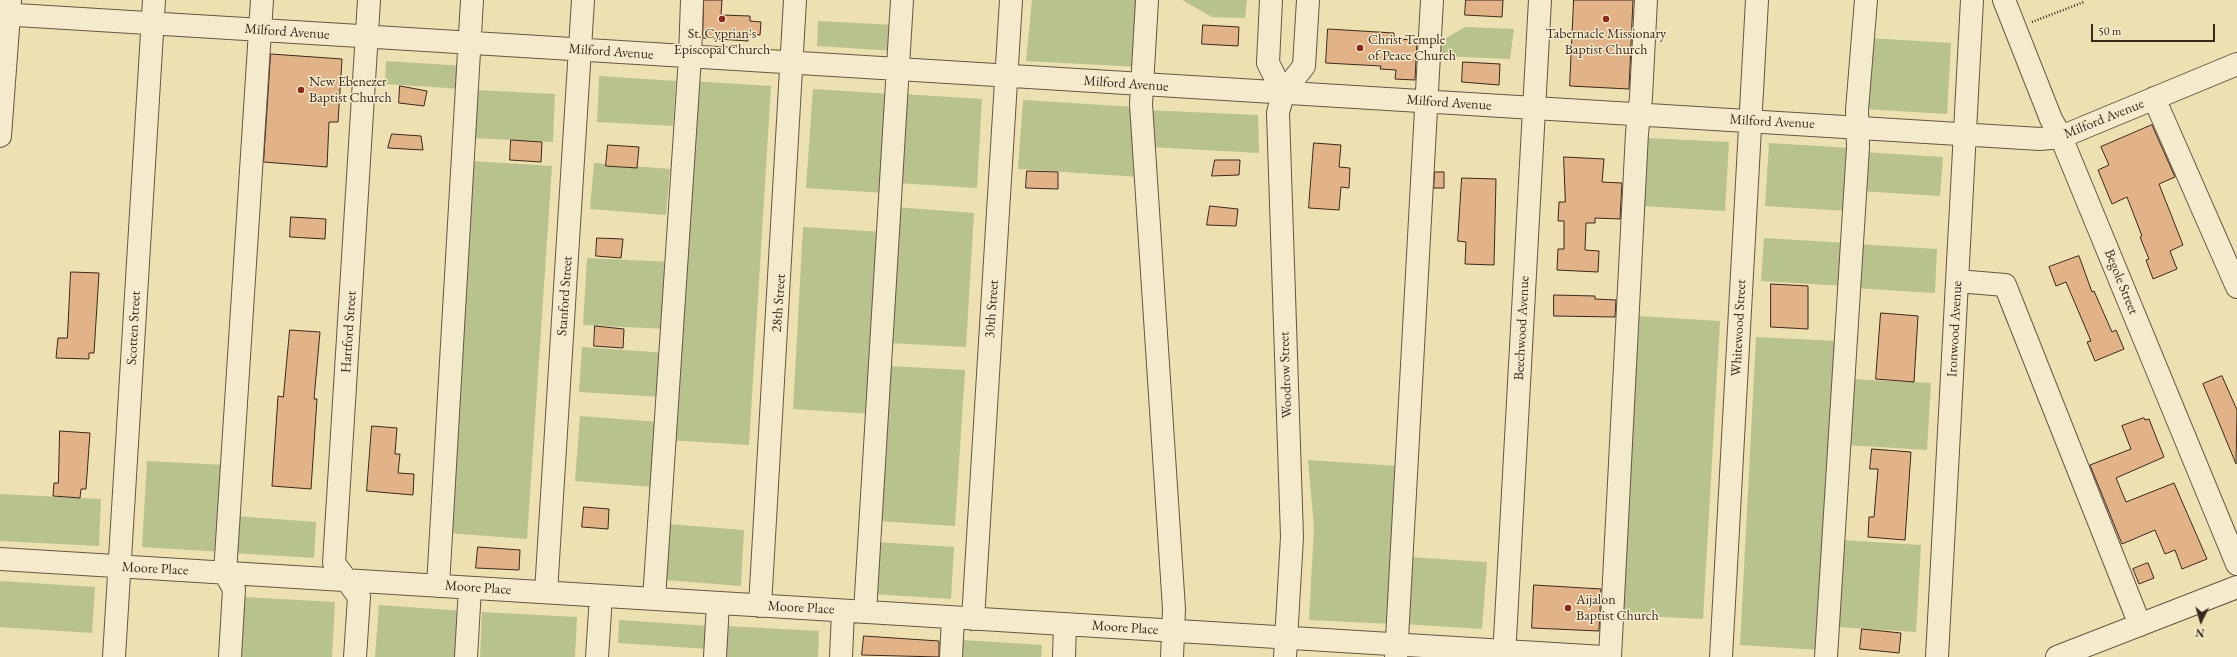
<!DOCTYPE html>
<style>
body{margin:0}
#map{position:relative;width:2237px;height:657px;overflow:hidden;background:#ede0b1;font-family:"EB Garamond",serif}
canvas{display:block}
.north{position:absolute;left:2181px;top:601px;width:40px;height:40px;-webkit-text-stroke:3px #f3ebcc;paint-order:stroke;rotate:185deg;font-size:11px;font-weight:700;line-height:16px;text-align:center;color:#3c271f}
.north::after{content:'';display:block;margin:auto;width:14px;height:18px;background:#3c271f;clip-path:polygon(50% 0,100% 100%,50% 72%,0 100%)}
.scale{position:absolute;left:2091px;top:24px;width:124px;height:18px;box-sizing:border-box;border:2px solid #3c271f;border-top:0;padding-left:5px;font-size:12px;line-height:14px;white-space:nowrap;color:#3c271f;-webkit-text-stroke:3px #f3ebcc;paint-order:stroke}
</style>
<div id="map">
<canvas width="2237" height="657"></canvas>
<div class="north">N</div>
<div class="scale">50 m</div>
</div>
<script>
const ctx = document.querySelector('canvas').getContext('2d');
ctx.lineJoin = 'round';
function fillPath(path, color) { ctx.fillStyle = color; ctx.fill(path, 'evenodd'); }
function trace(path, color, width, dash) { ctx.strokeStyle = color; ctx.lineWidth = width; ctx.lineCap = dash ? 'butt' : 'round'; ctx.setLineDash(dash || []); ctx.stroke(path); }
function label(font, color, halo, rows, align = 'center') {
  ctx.font = font + ' "EB Garamond",serif'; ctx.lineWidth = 3; ctx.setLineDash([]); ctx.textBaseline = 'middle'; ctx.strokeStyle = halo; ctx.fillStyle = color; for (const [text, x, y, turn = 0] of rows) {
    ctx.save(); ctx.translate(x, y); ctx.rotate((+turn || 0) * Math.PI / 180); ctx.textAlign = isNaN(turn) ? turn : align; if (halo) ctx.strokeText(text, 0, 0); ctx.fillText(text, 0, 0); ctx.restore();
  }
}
fillPath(new Path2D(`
 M1032,0H1141L1138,67L1026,61Z
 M1182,0H1247L1245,18L1212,17Z
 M818,21L895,25L894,51L817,46Z
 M1465,27L1514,29L1510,59L1441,56V41Z
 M1869,38L1951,43L1947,114L1864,109Z
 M386,61L465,66L463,89L385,84Z
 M599,76L676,81L673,126L597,122Z
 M690,81L771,86L749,445L668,440Z
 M813,89L892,94L885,193L806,188Z
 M475,90L555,94L553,142L472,138Z
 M902,94L982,99L977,188L897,183Z
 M1023,100L1136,107L1140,177L1018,169Z
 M1146,110L1258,115L1259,153L1150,147Z
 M1647,138L1729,142L1725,211L1643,206Z
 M1769,143L1851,148L1847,211L1765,206Z
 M1862,152L1943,157L1940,196L1860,191Z
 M471,161L552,166L527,539L448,533Z
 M594,163L670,169L666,215L590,209Z
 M895,207L974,213L966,347L889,343Z
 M803,227L883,232L872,414L793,409Z
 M1764,238L1847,243L1845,286L1761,281Z
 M1857,244L1937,249L1935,293L1854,288Z
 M587,258L671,262L667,329L583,325Z
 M1638,316L1720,321L1703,619L1621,615Z
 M1756,337L1836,341L1820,650L1740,645Z
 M582,347L667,353L664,397L579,392Z
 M889,366L965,370L955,526L878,521Z
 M1851,379L1931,383L1927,450L1847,445Z
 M580,416L658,422L654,487L575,481Z
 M1308,460L1399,466L1392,624L1309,620L1314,527Z
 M147,461L227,465L223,552L142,547Z
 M0,494L101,499L99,546L0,541Z
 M235,516L316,522L314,558L233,553Z
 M668,524L744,530L741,586L665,580Z
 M1841,540L1921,545L1916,632L1836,627Z
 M876,542L954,547L951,599L873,594Z
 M1408,557L1487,562L1482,629L1404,624Z
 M0,581L95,587L92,633L0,627Z
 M243,597L335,602L332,657H240Z
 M379,605L463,611L460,657H375Z
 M482,612L577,617L575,657H480Z
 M619,620L709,626L708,649L618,643Z
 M726,626L819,631L818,657H725Z
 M962,640L1042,645L1041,657H961Z`), '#b8c28c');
const building = new Path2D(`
 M704,0H722L721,15L750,16V21L761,22L760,35L748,34V41L703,38Z
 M1466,0H1503L1502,17L1465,15Z
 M1574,0H1633L1629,89L1570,86Z
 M1203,25L1239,27L1238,46L1202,44Z
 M1328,29L1394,33V39L1417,40L1415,80L1395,79L1396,70L1380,69L1381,66L1326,63Z
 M271,54L342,59L338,122H329L327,167L264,162Z
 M1463,62L1500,64L1499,85L1462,82Z
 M400,86L427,91L424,106L399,103Z
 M2152,125L2175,177L2159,184L2183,245L2170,251L2177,269L2153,279L2146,260L2149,259L2140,237L2142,236L2127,197L2112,204L2098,170L2109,165L2101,147Z
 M392,134L421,136L423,150L388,148Z
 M511,140L542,142L541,162L510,160Z
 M1314,143L1341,145L1339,167L1350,168L1349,188L1341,187L1339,210L1309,208Z
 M608,145L639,147L637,168L606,166Z
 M1564,157L1604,159L1602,182L1622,183L1620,219L1595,218V223H1586L1585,250L1599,251L1598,272L1557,270L1558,249H1564V221H1558L1559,202H1565Z
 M1215,160H1240L1239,175L1212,176Z
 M1027,171L1058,172V189L1026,188Z
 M1435,172H1444V188H1434Z
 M1462,178L1496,179L1494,265L1465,264L1466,242L1458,241Z
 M1210,206L1238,209L1236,226L1207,225Z
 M291,217L326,219L325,239L290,237Z
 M597,238L623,239L621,258L596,256Z
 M2079,256L2092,292L2094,291L2112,332L2116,330L2124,349L2095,361L2087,342L2091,341L2066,282L2056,286L2049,267Z
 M71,272L99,273L94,353H89V359L56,358L58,338H67Z
 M1771,284L1808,286V329L1771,327Z
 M1554,295L1595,296V299L1616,300L1615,317L1554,316Z
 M1881,313L1918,316L1914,382L1876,379Z
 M595,326L624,329L623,348L594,346Z
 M290,330L320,332L314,399H317L311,489L272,486L278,396L283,397Z
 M2222,376L2237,410L2236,464L2203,384Z
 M2144,418L2145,420L2149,419L2164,457L2116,478L2126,502L2174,483L2207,559L2182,569L2175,550L2165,554L2155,530L2122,544L2090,465L2131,449L2122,426Z
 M372,426L397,428L395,454H400L398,473L414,474L413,495L367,491Z
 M60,431L90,433L86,489H81L80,498L53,496L54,483H58Z
 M1872,449L1911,452L1905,540L1868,537L1869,517H1874L1878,469H1870Z
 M584,507L609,509L608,529L582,527Z
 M478,547L520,550L519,570L476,568Z
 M2148,563L2154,578L2139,584L2133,569Z
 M1534,585L1601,589L1599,631L1532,628Z
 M1862,629L1901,633L1899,653L1860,649Z
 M864,636L939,641V657L862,655Z`);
fillPath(building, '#e1b387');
trace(building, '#3c271f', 1);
const minor = new Path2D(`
 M1147,0L1141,104L1174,609L1172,657
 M1271,0L1268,63L1283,93
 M2004,0L2051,119L2061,137L2237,564
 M0,14L2040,139L2061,137L2237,64
 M2154,98L2237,287
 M0,136L10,1
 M1957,281L2005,285L2140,625
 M0,559L1603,657
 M438,586L472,0
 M546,592L583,0
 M654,599L690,57L692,0
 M760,606L795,0
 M865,612L902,0
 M973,619L1011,0
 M114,657L154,0
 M230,657L234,589L225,573L262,0
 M355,657L359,597L334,563L369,0
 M466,657L470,588
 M597,657L601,596
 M715,657L718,603
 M841,657L843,611
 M951,657L953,618
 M1064,657L1065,625
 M1285,657L1292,537L1278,113L1283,93L1304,66L1308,0
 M1396,657L1432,0
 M1504,657L1540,0
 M1610,657L1637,133L1641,97L1646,0
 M1721,657L1757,0
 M1826,657L1858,147L1857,110L1866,0
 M1937,657L1972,0
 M2057,657L2237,587`);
trace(minor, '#685544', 24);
trace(new Path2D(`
 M2032,22L2084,2`), '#3c271f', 2.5, [1, 2]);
trace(minor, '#f3ebcc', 22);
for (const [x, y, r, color] of [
 [722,19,4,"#8f2418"],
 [1606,19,4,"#8f2418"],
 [1360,48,4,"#8f2418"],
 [301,90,4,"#8f2418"],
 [1568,608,4,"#8f2418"]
]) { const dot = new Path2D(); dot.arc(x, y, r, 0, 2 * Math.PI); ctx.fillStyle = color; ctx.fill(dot); trace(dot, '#f3ebcc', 1.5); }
label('14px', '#3c271f', '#f3ebcc', [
 ["Milford Avenue",287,32,4],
 ["Milford Avenue",611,52,4],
 ["Milford Avenue",1126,84,4],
 ["Milford Avenue",1449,103,4],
 ["Milford Avenue",2104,119,-22],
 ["Milford Avenue",1772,122,3],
 ["Begole Street",2121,282,68],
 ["Stanford Street",565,296,-86],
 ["28th Street",779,303,-86],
 ["30th Street",992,309,-86],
 ["Scotten Street",134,328,-87],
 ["Beechwood Avenue",1522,328,-87],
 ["Whitewood Street",1739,328,-87],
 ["Ironwood Avenue",1955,329,-87],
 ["Hartford Street",349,332,-86],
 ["Woodrow Street",1286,375,-92],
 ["Moore Place",155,569,3],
 ["Moore Place",478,588,4],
 ["Moore Place",801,608,3],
 ["Moore Place",1125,628,4]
]);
label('14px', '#3c271f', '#f3ebcc', [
 ["St. Cyprian's",722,34,"center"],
 ["Episcopal Church",722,50,"center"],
 ["Tabernacle Missionary",1606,34,"center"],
 ["Baptist Church",1606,50,"center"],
 ["Christ Temple",1368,40],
 ["of Peace Church",1368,56],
 ["New Ebenezer",309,82],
 ["Baptist Church",309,98],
 ["Aijalon",1576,600],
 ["Baptist Church",1576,616]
], 'left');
</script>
